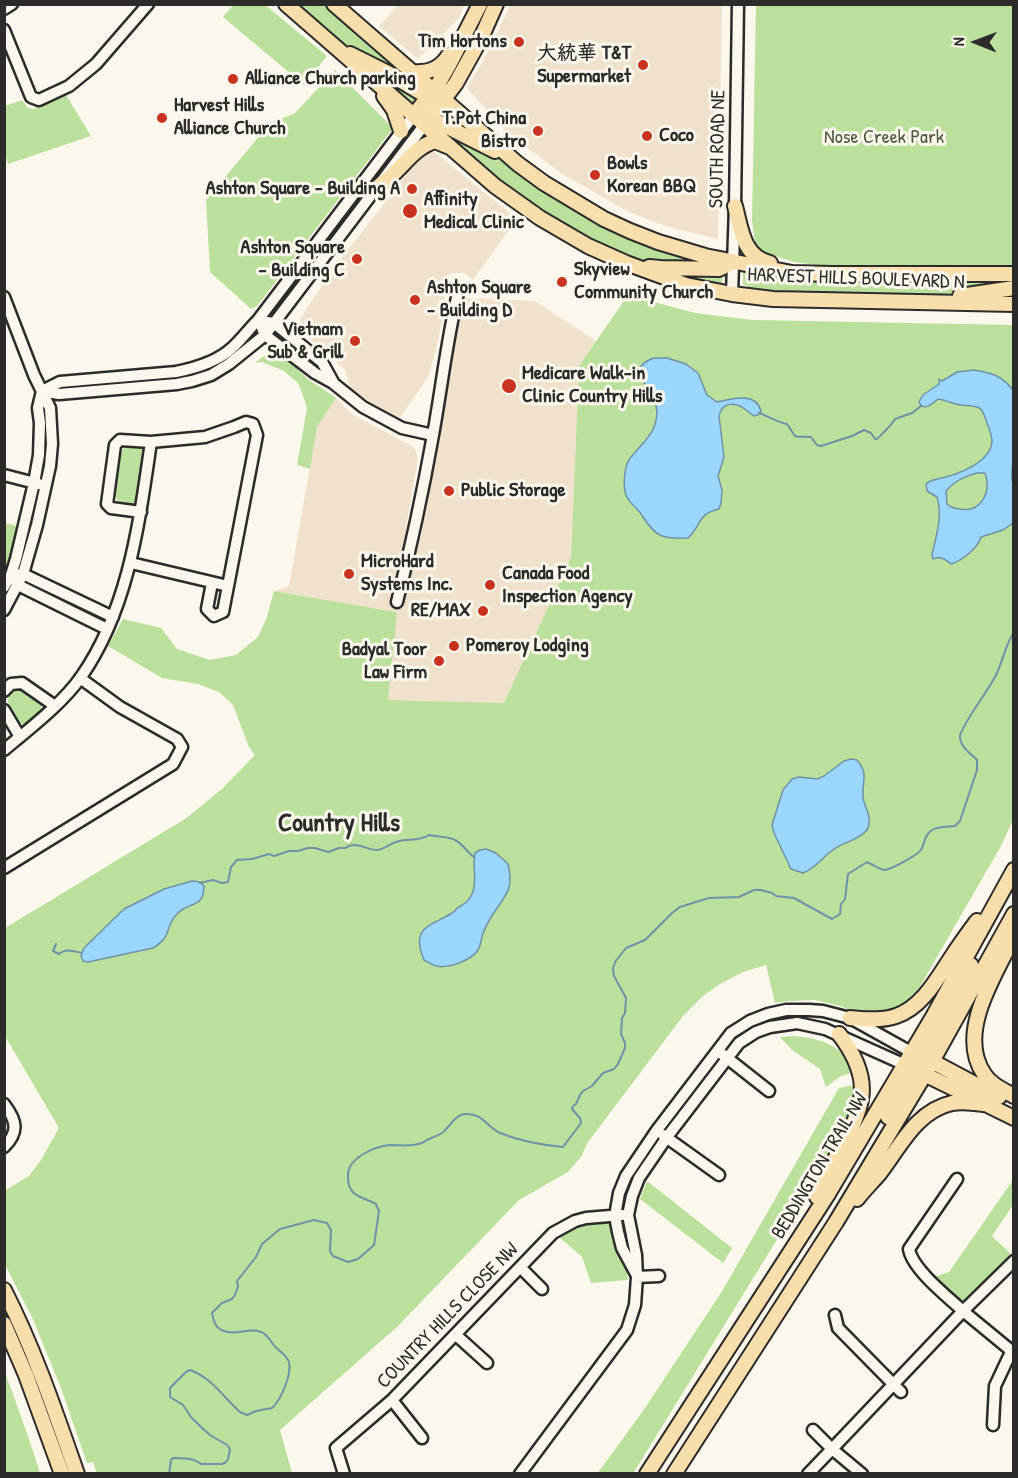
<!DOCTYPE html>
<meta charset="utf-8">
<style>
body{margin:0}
#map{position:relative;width:1018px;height:1478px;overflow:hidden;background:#fbf7ec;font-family:"Patrick Hand",sans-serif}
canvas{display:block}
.frame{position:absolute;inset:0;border:6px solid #2b2b2b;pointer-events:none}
.north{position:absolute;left:946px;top:12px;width:60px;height:60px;-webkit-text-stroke:4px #fbf7ec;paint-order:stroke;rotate:271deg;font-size:16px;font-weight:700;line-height:24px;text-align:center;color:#2b2b2b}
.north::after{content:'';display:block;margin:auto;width:21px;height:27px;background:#2b2b2b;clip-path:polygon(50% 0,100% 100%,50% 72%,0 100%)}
</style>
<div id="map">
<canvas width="1018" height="1478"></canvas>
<div class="frame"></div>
<div class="north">N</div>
</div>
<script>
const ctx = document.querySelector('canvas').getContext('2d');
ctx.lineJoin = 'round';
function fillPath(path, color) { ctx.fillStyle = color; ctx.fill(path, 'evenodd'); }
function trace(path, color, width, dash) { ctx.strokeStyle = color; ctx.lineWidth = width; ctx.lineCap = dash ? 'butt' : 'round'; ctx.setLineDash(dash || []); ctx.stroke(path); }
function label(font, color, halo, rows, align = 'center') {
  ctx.font = font + ' "Patrick Hand","LXGW WenKai TC",sans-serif'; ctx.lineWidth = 6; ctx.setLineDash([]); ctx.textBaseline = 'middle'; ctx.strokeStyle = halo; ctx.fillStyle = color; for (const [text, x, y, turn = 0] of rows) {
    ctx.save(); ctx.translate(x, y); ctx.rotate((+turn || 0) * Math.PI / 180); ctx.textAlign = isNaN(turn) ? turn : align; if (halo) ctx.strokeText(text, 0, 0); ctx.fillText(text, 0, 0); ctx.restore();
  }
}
fillPath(new Path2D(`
 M398,5V4L464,5L459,18L418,59L379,26Z
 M510,5H722L718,239L668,227L627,211L562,174L505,131L467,88L491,47Z
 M432,150L517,219L473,280L464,273H451L443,278L442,290L446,302L436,349L428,377L400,418L351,391L345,370L307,336L301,329L300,319L330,273L417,161L429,151Z
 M463,298L535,301L596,341L579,366L571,557L505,703L388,700L390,611L274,591L289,586L317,427L336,398L352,414L415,448L418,459L405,534L421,537Z`), '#f0e1cd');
fillPath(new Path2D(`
 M234,4L265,5L327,56L304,85L223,17Z
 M294,5H325L411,79V81L341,43Z
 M756,5H1013V268L847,269L794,262L756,250L752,221Z
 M370,69L422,99L413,109Z
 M335,70L393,128L257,306L251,309L210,272L206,200L271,122L294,114Z
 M66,95L91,136L8,164L5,155V106L22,100L28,108L34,109Z
 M440,128L517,169L541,188L570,207L608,228L667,252L703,263L647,264L632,261L536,212L454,144Z
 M743,272H753L786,279L816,282H931L1014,280L1013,285L940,297L781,296L753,289L743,284Z
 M722,273V287L668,274Z
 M626,298H640L695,313L753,320L1013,325V820L1001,846L915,995L902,1005L887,1012L860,1014L840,1006L815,1000L789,1001L775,1003L766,965L743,972L720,984L703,996L683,1016L588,1142L581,1157L568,1172L519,1200L397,1327L280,1430L292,1473L97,1474L93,1462L87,1463L61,1388L32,1317L5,1265L4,1191L29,1176L41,1160L59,1128L5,1036V928L185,819L222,789L255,755L249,747L233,705L219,692L198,684L162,678L108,646L123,619L161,628L177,649L210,660L236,655L258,637L267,617L274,591L390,611L397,613L388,700L504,703L571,557L579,366Z
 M268,353C288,356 297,371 312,382C320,387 328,392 336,398L317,427L310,469L297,465L307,408L301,390L298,383L284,371L262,362L255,363Z
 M133,445C139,446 143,447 146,453L139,499L136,504C127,506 116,505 115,494L121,453C124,447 127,446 133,445Z
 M5,523L20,527L13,555L5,575Z
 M14,689C24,689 36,696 42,705C41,711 39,713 35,717C26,726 18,727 13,714C10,708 7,703 8,696Z
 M794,1036C818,1038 846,1044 851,1073L841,1076L826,1087L820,1069L792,1050L780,1037Z
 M854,1085L852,1110L832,1150L634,1472L633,1474H597L643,1411L721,1293L839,1088Z
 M1013,1180V1205L992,1236L1011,1254L965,1300L956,1301L934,1277L949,1272Z
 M647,1181L732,1248L723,1263L640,1199Z
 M607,1222L611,1225L613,1229L615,1241L626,1266L628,1280L591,1283L582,1257L559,1237C575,1228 588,1224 607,1222Z
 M5,1372L29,1439L40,1473H5Z`), '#bae09b');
const water = new Path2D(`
 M654,358H667L686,364L698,373L707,395L717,402C731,399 756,391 761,411L758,415L754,416C751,414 749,412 746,410C736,401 722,402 719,416L724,457L718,476L722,490L721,503L719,509C697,514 702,525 688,538C664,539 656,538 643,517C638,508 630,505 626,495C623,487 624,468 629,460C631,456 635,453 638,449C650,436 660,424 656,405C653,387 622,369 654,358Z
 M974,370C992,373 1001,375 1013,390L1014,465L1012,467V480L1014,485L1013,523L1003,530L981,537C977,549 963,560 951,564C945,559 941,556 933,559L932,555C936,536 943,517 937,497L927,491L926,484C931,479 935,480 942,478C959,474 991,462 992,441C992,436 989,428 987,423C981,403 978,407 961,405C953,404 946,400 938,399C932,404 924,412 919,402L923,395L939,384V379L942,381L957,372ZM977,473H985C992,492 981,513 960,509C954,508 952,508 947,504L946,491C954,481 965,476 977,473Z
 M851,759L857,760C869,774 862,780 863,796C863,806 871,812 869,823C869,825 868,829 866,831C857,841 843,842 833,850C821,858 818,867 803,873L791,869L774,833L772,825L783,790L792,779L799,777L817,779L824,776L844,761Z
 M486,849L496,853L508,864C515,893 503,896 490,919C487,924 484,930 482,936C481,941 481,945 478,950C472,960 448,969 436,966C432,965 428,962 424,960C410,926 430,927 452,913C459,908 452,911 459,907C465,903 469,901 472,894C478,882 472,866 475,853L480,850Z
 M192,881L200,882L204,886C204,909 189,901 177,914C164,927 174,935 153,948L88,962L83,961L81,956L84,948L124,909L164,889Z`);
fillPath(water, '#9bd6fc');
trace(water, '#6e92a8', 1.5);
trace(new Path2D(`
 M759,413C768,416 779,423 787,424C798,440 791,436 811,437L817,445L821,446L852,436L864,430L871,433L875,439H877C882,434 892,425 895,419L912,413L921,406
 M200,883L213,880L222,883L228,882L231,867L237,860L252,859L269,854L274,856L289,851H298L308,848H315L328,852L339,848H345C356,840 366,850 378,850C384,849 390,844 396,842C407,838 419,842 429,835C437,837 448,836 455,840C463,844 467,852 474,857
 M56,944L53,951L59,954C66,948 73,951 82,953
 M169,1474L171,1460L173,1458C183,1458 194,1458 201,1464H222L226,1462L228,1459L230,1449L227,1445L210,1435L201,1427L191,1417L183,1405L170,1397V1388L186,1372L190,1370C211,1377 224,1398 240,1412L247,1415L256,1411L272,1408C281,1400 292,1374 289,1362C286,1354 278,1351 273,1344C269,1339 267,1334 261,1332C249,1327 236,1336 224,1331C215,1328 214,1322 212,1313L222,1303L232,1299L235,1295L238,1287L237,1281L256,1257L262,1244L280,1229L314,1220L327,1223L331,1230L330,1251L333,1256L348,1262L358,1259L374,1245L379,1211L376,1204C361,1196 347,1197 348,1175C348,1158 375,1146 390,1145C400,1145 412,1147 422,1143C425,1142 426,1140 429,1139C434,1137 437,1136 442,1133C450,1127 455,1114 466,1114C482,1113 487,1127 500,1133C520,1141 542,1145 563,1147L581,1123L580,1118L572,1109L573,1106L576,1104L580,1095L583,1091L592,1086L603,1073L614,1069L618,1064L625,1048V1043L621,1034L622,1018L625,1013L626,998L614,976L613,969L615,962L626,948L645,940L672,913L680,907L699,901L709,898L739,897L754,890H761L772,893L776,896L794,898L832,919L840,914L841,904L845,899L848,874L867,862C872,864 879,869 884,870C891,870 917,855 921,850C925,843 924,835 932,830C939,826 947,827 955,826L960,821L977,770V760C970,753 959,746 960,735C969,714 984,697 995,677C1003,662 1005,645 1014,632`), '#6e92a8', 2);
const minor = new Path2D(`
 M4,9L12,4
 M4,30L31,97L39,100L69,86L96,64L148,4
 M732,294L735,206L738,4
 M4,297L34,375L50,408L52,444L50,466L37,525L23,574L4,610
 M267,322L274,323L322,362L333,382
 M262,328L265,335L315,373L333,383L363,407L402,428L433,435
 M42,391L59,394L177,384L192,381L211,375L229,364L265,335L425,124
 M42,391L60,382L176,372C196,368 217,362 232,348C241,340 249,329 258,320L414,115
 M4,475L39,484
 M131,563L228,586L257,435L253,424L246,422L234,427L205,437L151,442L120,440L115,445L107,504L111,508L141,512
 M212,583L207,609L214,616L223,612L228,586
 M4,587L11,575L16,559L34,483L39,455L40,423L38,408L42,391
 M397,602C411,547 423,491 433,435C442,386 447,337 459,289
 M107,629L18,585L11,575L23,574L113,617
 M4,691L11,684L22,683L55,706
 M4,710L20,737
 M4,750C29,729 62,704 81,677C129,608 139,523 151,442
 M4,868L173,764L182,747L177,739L120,707L80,678
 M722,1054L769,1091
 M4,1104C17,1121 19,1132 4,1147
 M663,1135L719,1175
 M957,1179L909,1249C912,1269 948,1297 963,1311L1014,1261
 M520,1267L542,1289
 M636,1274L622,1248L618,1232L615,1216L619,1193L626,1176L657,1130L731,1033L750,1021L768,1014L786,1010H809L823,1011L850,1018L911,1052
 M637,1277L659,1276
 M835,1315L838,1328L901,1392
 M456,1335L487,1363
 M392,1400L422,1438
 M993,1425L995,1386L1011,1352
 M344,1474L336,1448L392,1400L553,1233L575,1221L586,1218L622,1215
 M520,1474L627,1330L635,1305L637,1277L636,1255L628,1215L632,1196L639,1178L667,1137L739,1043L756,1032L770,1027L797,1023L825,1029L903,1064
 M808,1474L832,1449L813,1430
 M862,1474L832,1449L963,1311L1014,1353`);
const major = new Path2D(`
 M286,4L495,186L540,218L588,246L626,263L686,285L732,294L773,299L1014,304
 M334,4L518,164L544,183L604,219L630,231L658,242L705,256L792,273L832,274H1014
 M350,54L388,73L428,97L436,99
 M413,72C429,73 440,69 449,55
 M384,96L394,110L401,131
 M414,115L438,84L450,63L480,4
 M424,115L495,151
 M425,124L456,83L481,38L496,4
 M380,185C401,172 411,148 435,141L447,146
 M735,206C741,229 743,257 770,263
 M649,267L661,268L719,269L733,262
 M960,296L1014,288
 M1014,936C995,975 956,1033 984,1074C991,1085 1003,1090 1014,1096
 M850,1018C865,1019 882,1021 896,1016C923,1007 938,977 953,955C960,944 969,932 977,921
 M924,1057L999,1097
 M924,1066L923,1057L971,965
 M918,1071L1014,1118
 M888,1117L914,1069L911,1052
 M817,1197C822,1186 827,1174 833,1163C860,1112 879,1086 839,1034
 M857,1199C864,1190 872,1182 879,1174C900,1147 916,1111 952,1103C964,1101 977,1103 990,1105
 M4,1290C34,1349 55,1411 77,1474
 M4,1324L26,1375L62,1474
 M647,1474L828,1194L934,1015L1014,870
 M674,1474L836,1222L925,1074L1014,914`);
trace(minor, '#2b2b2b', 15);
trace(major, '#2b2b2b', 18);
trace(minor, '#fbf7ec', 10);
trace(major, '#f8deab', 14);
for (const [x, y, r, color] of [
 [519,42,6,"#c8321e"],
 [643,65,6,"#c8321e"],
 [233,79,6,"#c8321e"],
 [162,118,6,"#c8321e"],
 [538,131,6,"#c8321e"],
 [647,136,6,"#c8321e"],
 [595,175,6,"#c8321e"],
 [412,189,6,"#c8321e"],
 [410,211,8,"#c8321e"],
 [357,259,6,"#c8321e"],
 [562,282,6,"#c8321e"],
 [415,300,6,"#c8321e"],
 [355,341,6,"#c8321e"],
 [509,386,8,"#c8321e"],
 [449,491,6,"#c8321e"],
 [349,574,6,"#c8321e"],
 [490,585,6,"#c8321e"],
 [483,611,6,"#c8321e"],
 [454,646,6,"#c8321e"],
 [439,661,6,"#c8321e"]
]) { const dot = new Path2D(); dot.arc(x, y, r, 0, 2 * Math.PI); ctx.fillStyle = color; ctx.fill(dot); trace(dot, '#fbf7ec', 2); }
label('bold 20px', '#2b2b2b', '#fbf7ec', [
 ["Tim Hortons",507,42,"right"],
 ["大統華 T&T",631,54,"right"],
 ["Supermarket",631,77,"right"],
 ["Alliance Church parking",245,79],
 ["Harvest Hills",174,106],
 ["Alliance Church",174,129],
 ["T.Pot China",526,119,"right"],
 ["Bistro",526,142,"right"],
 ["Coco",659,136],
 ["Bowls",607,164],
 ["Korean BBQ",607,187],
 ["Ashton Square - Building A",400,189,"right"],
 ["Affinity",424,200],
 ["Medical Clinic",424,223],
 ["Ashton Square",345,248,"right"],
 ["- Building C",345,271,"right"],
 ["Skyview",574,270],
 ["Community Church",574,293],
 ["Ashton Square",427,288],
 ["- Building D",427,311],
 ["Vietnam",343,330,"right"],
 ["Sub & Grill",343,353,"right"],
 ["Medicare Walk-in",522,374],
 ["Clinic Country Hills",522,397],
 ["Public Storage",461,491],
 ["MicroHard",361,562],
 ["Systems Inc.",361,585],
 ["Canada Food",502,574],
 ["Inspection Agency",502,597],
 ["RE/MAX",471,611,"right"],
 ["Pomeroy Lodging",466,646],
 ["Badyal Toor",427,650,"right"],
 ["Law Firm",427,673,"right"]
], 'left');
label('20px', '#4f5847', '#fbf7ec', [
 ["Nose Creek Park",884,138]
]);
label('20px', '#2b2b2b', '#fbf7ec', [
 ["SOUTH ROAD NE",718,149,-89],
 ["HARVEST HILLS BOULEVARD N",856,279,2],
 ["BEDDINGTON TRAIL NW",820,1166,-59],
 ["COUNTRY HILLS CLOSE NW",448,1316,-46]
]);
label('bold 26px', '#2b2b2b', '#fbf7ec', [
 ["Country Hills",339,824]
]);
</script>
